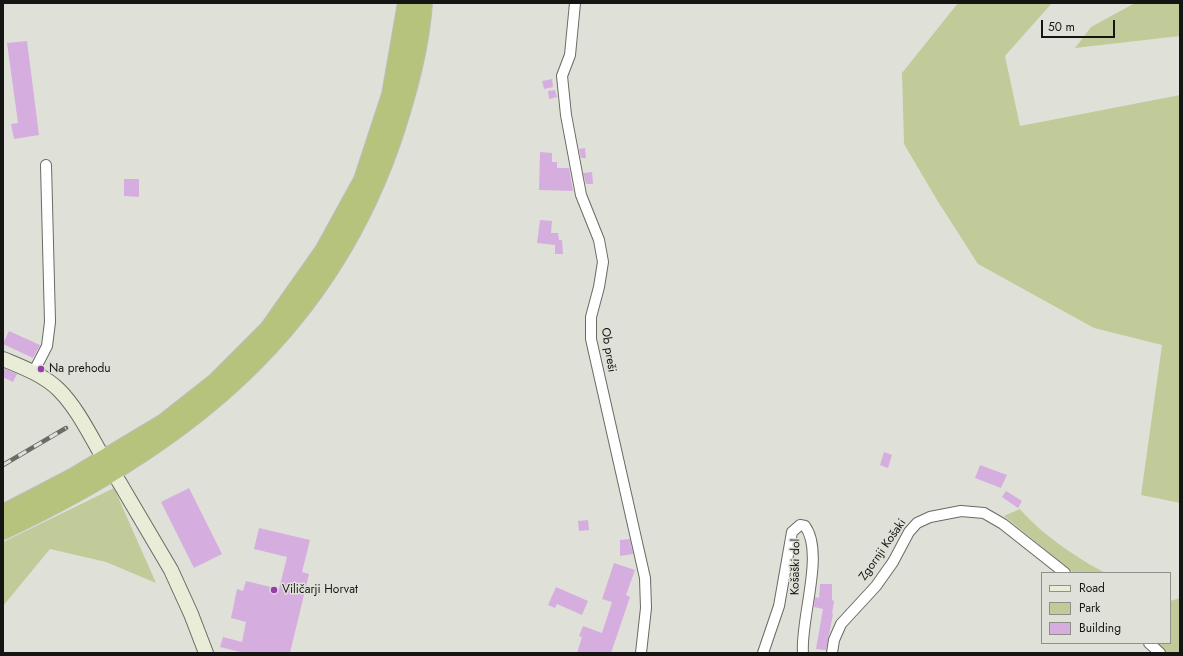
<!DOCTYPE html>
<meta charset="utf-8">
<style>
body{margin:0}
#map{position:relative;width:1183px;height:656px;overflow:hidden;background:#dfe1d8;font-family:Jost,sans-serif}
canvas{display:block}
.frame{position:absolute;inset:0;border:4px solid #151613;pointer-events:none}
.legend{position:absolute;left:1041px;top:572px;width:130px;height:72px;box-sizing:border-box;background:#dfe1d8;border:1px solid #8e9089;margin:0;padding:5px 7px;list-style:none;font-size:12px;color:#151613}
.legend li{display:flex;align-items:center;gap:8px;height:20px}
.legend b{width:20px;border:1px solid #8e9089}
.scale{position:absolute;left:1041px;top:20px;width:74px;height:18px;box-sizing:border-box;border:2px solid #151613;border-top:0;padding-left:5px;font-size:12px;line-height:14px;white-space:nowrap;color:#151613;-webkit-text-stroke:3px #dfe1d8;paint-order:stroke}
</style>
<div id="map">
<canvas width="1183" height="656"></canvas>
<div class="frame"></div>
<ul class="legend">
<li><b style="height:5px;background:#e9edd8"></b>Road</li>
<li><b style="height:11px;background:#c1cb99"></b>Park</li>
<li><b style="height:11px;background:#d6addf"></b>Building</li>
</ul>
<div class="scale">50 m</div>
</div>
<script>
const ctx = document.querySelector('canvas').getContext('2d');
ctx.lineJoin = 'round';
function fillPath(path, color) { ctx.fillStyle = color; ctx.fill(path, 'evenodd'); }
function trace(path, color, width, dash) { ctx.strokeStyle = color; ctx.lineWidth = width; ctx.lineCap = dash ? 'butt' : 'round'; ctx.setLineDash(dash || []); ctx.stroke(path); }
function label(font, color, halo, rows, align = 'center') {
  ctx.font = font + ' Jost,sans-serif'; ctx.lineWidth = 3; ctx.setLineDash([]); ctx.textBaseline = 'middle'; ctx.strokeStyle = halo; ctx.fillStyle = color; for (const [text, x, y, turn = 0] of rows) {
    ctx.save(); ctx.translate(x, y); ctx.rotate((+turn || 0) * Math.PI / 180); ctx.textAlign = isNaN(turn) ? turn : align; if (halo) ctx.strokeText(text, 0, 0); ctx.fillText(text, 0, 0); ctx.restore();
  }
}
fillPath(new Path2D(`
 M958,3H1052L1005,56L1020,126L1180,95V503L1141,495L1162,345L1094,328L978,264L937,200L904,144L902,73Z
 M1135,3H1180V36L1075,48L1091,27Z
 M114,488L156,583L106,562L50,549L3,606V542Z
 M1020,509C1039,532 1079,560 1106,573H1074L1004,516Z
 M1180,598V653H1166L1156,643H1170V601Z`), '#c1cb99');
fillPath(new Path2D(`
 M27,41L39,135L14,139L11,124L18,123L7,43Z
 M552,79L553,87L544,89L542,81Z
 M555,90L557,97L549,99L548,91Z
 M585,148L586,158H581L579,149Z
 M540,152L552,153V162H557V168H569L573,191L539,190Z
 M592,172L593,184H586L583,173Z
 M124,179H139V197L124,196Z
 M540,220L552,221L551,233H558L559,240H562L563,254H555V245L537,243Z
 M9,331L40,345L33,358L3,344Z
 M3,368L17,374L13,382L3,377Z
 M884,452L892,455L888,468L880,465Z
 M980,465L1007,475L1001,488L975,478Z
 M189,488L222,554L194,568L161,502Z
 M1006,491L1022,501L1018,508L1002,497Z
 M588,520L589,530L579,531L578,521Z
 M259,528L310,540L302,572L309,574L290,653H244L220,647L223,637L242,642L246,622L231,618L237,589L243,591L246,581L279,589L287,557L254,549Z
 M630,539L633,554L620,556V540Z
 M614,563L635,570L626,595L630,597L611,653H577L582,637L579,636L583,626L602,633L612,602L602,599Z
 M820,584H832V600L834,601L832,614H833L826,650L816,649L823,609L814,607L815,597L819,598Z
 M556,587L588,601L582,615L557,604L555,608L548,605Z`), '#d6addf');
const street = new Path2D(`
 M575,3L570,55L562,76L566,115L581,195L599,240L603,262L599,287L591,317V339L645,578L646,608L641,653
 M33,373L47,346L50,322L46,165
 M1149,643L1160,653
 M763,653L779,606L792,532L800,525L805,526C825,553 800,620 803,653
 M832,653L834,640L841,624L876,586L893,562L909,532L917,523L930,517L961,511L984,513L1003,524L1065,573`);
const secondary = new Path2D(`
 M3,359C22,367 44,375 59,390C76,407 88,431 100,452
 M118,480L171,570L191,614L206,653`);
const highway = new Path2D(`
 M3,514L74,477L164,423L216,382L269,329L324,251L363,180L391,95L407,3
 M3,530C186,444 330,330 395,131C408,90 420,47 423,3`);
trace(street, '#696b63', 12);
trace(secondary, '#696b63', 16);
trace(highway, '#bdbebd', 20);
trace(street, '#fff', 10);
trace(secondary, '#e9edd8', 14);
trace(highway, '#b6c37c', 18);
const rail = new Path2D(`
 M3,465L66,428`);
trace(rail, '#6b6c66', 4.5);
trace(rail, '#dfe1d8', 3, [9]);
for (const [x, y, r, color] of [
 [41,369,4,"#973da9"],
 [274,590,4,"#973da9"]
]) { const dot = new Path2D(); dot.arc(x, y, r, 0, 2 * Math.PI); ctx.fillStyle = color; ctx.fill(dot); trace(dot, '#dfe1d8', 1.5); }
label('12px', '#151613', '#dfe1d8', [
 ["Ob preši",608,350,81],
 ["Zgornji Košaki",883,550,-55],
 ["Košaški dol",796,567,-89]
]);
label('12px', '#151613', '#dfe1d8', [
 ["Na prehodu",49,369],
 ["Viličarji Horvat",282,590]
], 'left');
</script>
